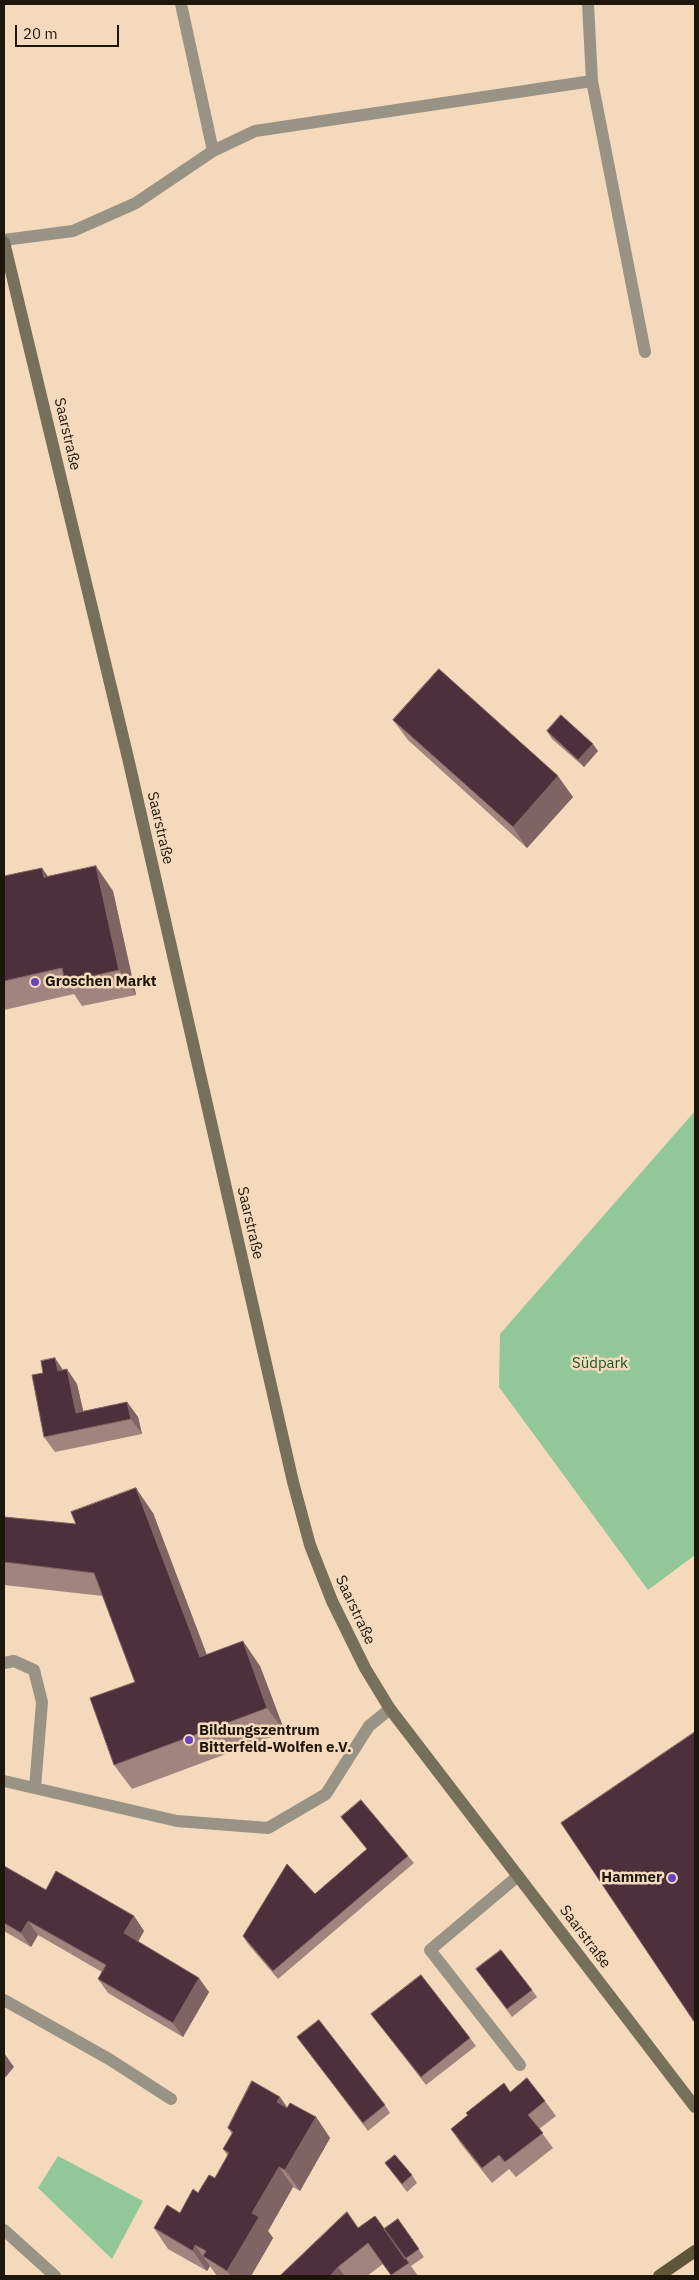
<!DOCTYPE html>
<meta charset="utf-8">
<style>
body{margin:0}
#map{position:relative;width:699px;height:2280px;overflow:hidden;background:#f4d9bd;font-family:"IBM Plex Sans",sans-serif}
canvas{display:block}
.frame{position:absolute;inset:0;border:5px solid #1f160b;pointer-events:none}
.scale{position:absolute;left:15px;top:25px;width:104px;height:22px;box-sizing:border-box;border:2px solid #1f160b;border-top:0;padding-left:6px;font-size:15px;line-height:18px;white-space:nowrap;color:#1f160b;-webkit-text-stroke:4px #f4d9bd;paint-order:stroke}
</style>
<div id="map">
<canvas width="699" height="2280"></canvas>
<div class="frame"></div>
<div class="scale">20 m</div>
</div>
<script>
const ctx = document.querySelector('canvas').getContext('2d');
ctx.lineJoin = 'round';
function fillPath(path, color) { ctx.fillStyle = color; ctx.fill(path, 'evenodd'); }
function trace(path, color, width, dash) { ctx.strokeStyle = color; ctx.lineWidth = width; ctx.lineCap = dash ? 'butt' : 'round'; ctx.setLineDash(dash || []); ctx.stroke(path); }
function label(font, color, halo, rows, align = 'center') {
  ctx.font = font + ' "IBM Plex Sans",sans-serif'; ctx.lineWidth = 5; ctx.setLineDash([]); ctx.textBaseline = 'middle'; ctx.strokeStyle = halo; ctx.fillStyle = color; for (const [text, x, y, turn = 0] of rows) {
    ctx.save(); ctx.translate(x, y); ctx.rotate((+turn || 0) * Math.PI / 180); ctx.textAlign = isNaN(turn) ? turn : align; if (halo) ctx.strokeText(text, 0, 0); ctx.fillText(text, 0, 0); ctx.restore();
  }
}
fillPath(new Path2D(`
 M695,1111V1555L648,1590L499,1387L500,1334Z
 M58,2156L143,2201L112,2259L38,2188Z`), '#92c799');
trace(new Path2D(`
 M588,4L592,81
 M213,151L255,131L592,81L645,352
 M4,240L73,231L136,203L213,151L181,4
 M4,1663L14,1661L34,1670L42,1702L35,1788
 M4,1781L177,1821L268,1828L326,1794L369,1726L390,1709
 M518,1876L430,1950L520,2065`), '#989384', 12);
trace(new Path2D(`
 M4,2000L109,2059L171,2099
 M4,2230L55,2276`), '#989384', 12);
trace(new Path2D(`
 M4,242L128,758L293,1482L310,1545L332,1601L365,1668L390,1709L695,2107`), '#766f59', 12);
trace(new Path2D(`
 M659,2276L695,2251`), '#5e553b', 12);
fillPath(new Path2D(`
 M393,720L573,797L527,848L408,740Z
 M547,731L598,751L584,767L552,739Z
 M4,876H48L113,891L136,995L82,1006L74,994L4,1010Z
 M63,1370L77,1384L83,1411L127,1402L138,1417L142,1434L55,1452L44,1437Z
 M153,1513L207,1655L260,1666L285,1732L132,1789L114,1765L135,1682L103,1596L4,1585V1517L76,1524Z
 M341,1817L408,1856L414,1863L278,1979L248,1944L243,1936L315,1894L367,1849Z
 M4,1866L46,1890L134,1916L144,1931L138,1942L209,1992L183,2037L108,1993L98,1979L102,1972L38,1935L31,1947L4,1931Z
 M476,1969L532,1990L537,1997L512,2017Z
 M371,2014L470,2038L476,2046L426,2085Z
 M297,2037L385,2105L390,2113L368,2131Z
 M510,2092L545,2101L556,2116L539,2129L553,2148L516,2177L509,2169L492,2183L461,2144L451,2129L468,2115L466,2113Z
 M287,2108L316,2117L330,2138L300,2191L293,2187L268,2231L273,2238L251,2276H217L210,2266L207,2271L168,2249L154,2228L180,2213L198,2193L215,2178L228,2156L223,2149L232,2134L228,2128Z
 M385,2163L412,2175L417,2183L407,2192Z
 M398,2219L424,2257L411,2266L418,2276H392L383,2264L367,2276H280L358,2228L384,2229Z`), '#a1847d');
fillPath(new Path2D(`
 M593,744L598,751L584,767L578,760Z
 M558,776L573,797L527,848L513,827Z
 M96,866L113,891L136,995L119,970Z
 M42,868L60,893L44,877Z
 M55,1358L65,1373L58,1371Z
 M67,1369L77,1384L87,1427L76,1413Z
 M127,1402L138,1417L142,1434L131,1419Z
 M136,1488L153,1513L217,1682L200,1657Z
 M243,1641L260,1666L285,1732L267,1708Z
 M134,1916L144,1931L134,1948L124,1933Z
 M28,1921L38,1935L31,1947L21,1933Z
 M199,1978L209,1992L183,2037L173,2023Z
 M4,2053L14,2067L4,2079Z
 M280,2097L294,2117L277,2102Z
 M316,2117L330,2138L300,2191L285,2170Z
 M279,2167L293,2187L268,2231L273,2238L251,2276H231L227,2271L252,2213Z
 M195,2245L210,2266L207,2271L193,2251Z
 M338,2267L345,2276H330Z`), '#806363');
const building = new Path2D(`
 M439,669L558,776L513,827L393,720Z
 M561,715L593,744L578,760L547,731Z
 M96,866L119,970L65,982L62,968L4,981V876L42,868L44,877Z
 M55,1358L58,1371L67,1369L76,1413L127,1402L131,1419L44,1437L32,1375L43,1373L41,1361Z
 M136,1488L200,1657L243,1641L267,1708L114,1765L90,1698L135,1682L94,1573L4,1562V1517L76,1524L71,1512Z
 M695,1732V2023L561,1823Z
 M361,1800L408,1856L273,1971L243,1936L287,1864L315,1894L367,1849L341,1817Z
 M4,1866L46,1890L56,1871L134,1916L124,1933L199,1978L173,2023L98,1979L106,1965L28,1921L21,1933L4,1923Z
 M501,1950L532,1990L507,2009L476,1969Z
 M421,1975L470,2038L421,2077L371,2014Z
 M319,2020L385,2105L363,2123L297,2037Z
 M527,2078L545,2101L528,2115L543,2133L505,2162L499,2155L482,2168L451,2129L468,2115L466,2113L504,2083L510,2092Z
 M252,2081L280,2097L277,2102L287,2108L290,2103L316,2117L285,2170L279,2167L252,2213L259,2217L227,2271L203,2256L206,2251L195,2245L193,2251L154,2228L167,2205L180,2213L193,2189L198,2193L209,2175L215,2178L229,2153L223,2149L233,2132L228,2128Z
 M395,2155L412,2175L402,2184L385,2163Z
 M347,2212L358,2228L375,2216L409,2263L391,2275L368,2243L338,2267L330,2276H280Z
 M398,2219L419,2249L405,2259L384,2229Z`);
fillPath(building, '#4e303d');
trace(building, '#806363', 1);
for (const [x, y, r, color] of [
 [35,982,5,"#6644bd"],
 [189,1740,5,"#6644bd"],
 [672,1878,5,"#6644bd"]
]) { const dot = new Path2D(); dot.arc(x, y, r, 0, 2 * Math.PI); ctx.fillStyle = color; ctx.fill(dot); trace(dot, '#f4d9bd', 2); }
label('15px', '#1f160b', '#f4d9bd', [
 ["Saarstraße",67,434,77],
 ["Saarstraße",160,828,77],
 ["Saarstraße",250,1223,77],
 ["Saarstraße",355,1610,65],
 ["Saarstraße",585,1937,53]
]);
label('bold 15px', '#1f160b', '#f4d9bd', [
 ["Groschen Markt",45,982],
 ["Bildungszentrum",199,1731],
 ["Bitterfeld-Wolfen e.V.",199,1748],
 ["Hammer",662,1878,"right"]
], 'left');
label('15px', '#145726', '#f4d9bd', [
 ["Südpark",600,1364]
]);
</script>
